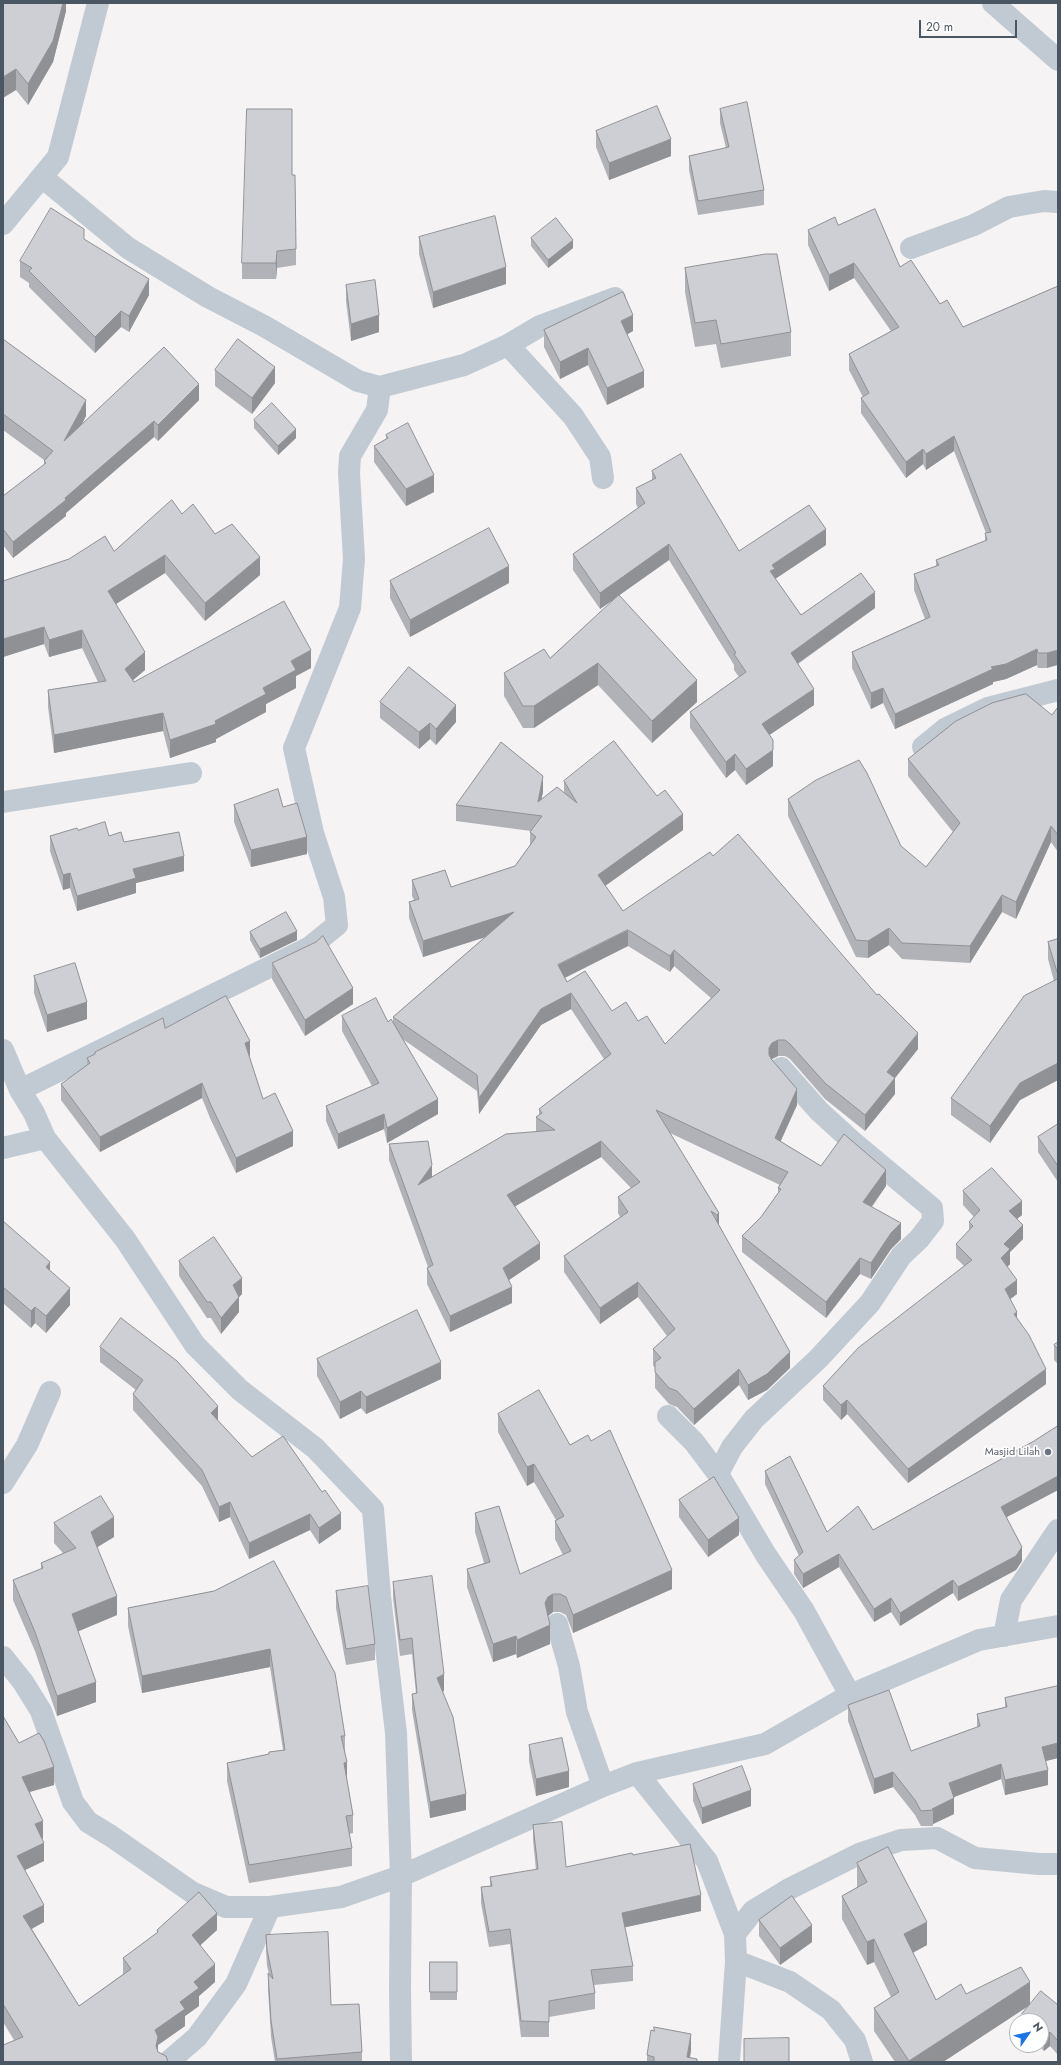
<!DOCTYPE html>
<style>
body{margin:0}
#map{position:relative;width:1061px;height:2065px;overflow:hidden;background:#f5f3f3;font-family:Jost,sans-serif}
canvas{display:block}
.frame{position:absolute;inset:0;border:4px solid #4a5661;pointer-events:none}
.north{position:absolute;left:1009px;top:2013px;width:40px;height:40px;box-sizing:border-box;background:#fff;border:1px solid #b7bbc0;border-radius:50%;rotate:56deg;font-size:11px;font-weight:700;line-height:16px;text-align:center;color:#4a5661}
.north::after{content:'';display:block;margin:auto;width:14px;height:18px;background:#1a73e8;clip-path:polygon(50% 0,100% 100%,50% 72%,0 100%)}
.scale{position:absolute;left:919px;top:20px;width:98px;height:18px;box-sizing:border-box;border:2px solid #4a5661;border-top:0;padding-left:5px;font-size:12px;line-height:14px;white-space:nowrap;color:#4a5661;-webkit-text-stroke:3px #fff;paint-order:stroke}
</style>
<div id="map">
<canvas width="1061" height="2065"></canvas>
<div class="frame"></div>
<div class="north">N</div>
<div class="scale">20 m</div>
</div>
<script>
const ctx = document.querySelector('canvas').getContext('2d');
ctx.lineJoin = 'round';
function trace(path, color, width, dash) { ctx.strokeStyle = color; ctx.lineWidth = width; ctx.lineCap = dash ? 'butt' : 'round'; ctx.setLineDash(dash || []); ctx.stroke(path); }
function fillPath(path, color) { ctx.fillStyle = color; ctx.fill(path, 'evenodd'); }
function label(font, color, halo, rows, align = 'center') {
  ctx.font = font + ' Jost,sans-serif'; ctx.lineWidth = 3.5; ctx.setLineDash([]); ctx.textBaseline = 'middle'; ctx.strokeStyle = halo; ctx.fillStyle = color; for (const [text, x, y, turn = 0] of rows) {
    ctx.save(); ctx.translate(x, y); ctx.rotate((+turn || 0) * Math.PI / 180); ctx.textAlign = isNaN(turn) ? turn : align; if (halo) ctx.strokeText(text, 0, 0); ctx.fillText(text, 0, 0); ctx.restore();
  }
}
trace(new Path2D(`
 M993,3L1058,60
 M42,177L128,248L208,297L264,326L358,381L380,387
 M3,224L58,157L98,3
 M911,248L974,225L1009,207L1044,201L1058,202
 M508,345L573,416L600,457L603,478
 M923,747L945,729L988,708L1058,690
 M3,802L191,773
 M3,1050L20,1090L34,1113L45,1138L125,1239L195,1345L240,1390L315,1448L373,1509L380,1596L396,1733L401,1876L400,1990L401,2062
 M20,1090L310,947L337,925L334,897L313,833L294,748L350,608L354,559L349,473L350,456L377,410L380,387L464,365L508,345L540,326L615,298
 M3,1148L45,1138
 M668,1416L694,1442L718,1474L766,1555L804,1611L850,1695
 M718,1474L732,1447L754,1419L818,1359L870,1303L901,1256L919,1239L933,1221L932,1208L854,1143L819,1111L781,1068
 M3,1483L27,1445L50,1392
 M557,1624L569,1666L577,1712L603,1786
 M1004,1636L1011,1600L1058,1530
 M3,1657L23,1682L41,1711L73,1802L88,1822L111,1836L193,1893L226,1907H270L341,1897L401,1876L603,1786L637,1773L765,1744L850,1695L979,1640L1058,1626
 M637,1773L707,1861L735,1934L736,1961L729,2062
 M735,1934L753,1911L791,1888L859,1854L901,1840L937,1838L975,1858L1039,1864H1058
 M736,1961L790,1982L831,2010L855,2040L862,2062
 M168,2062L197,2037L236,1984L270,1907`), '#c1cad2', 22);
fillPath(new Path2D(`
 M3,3H66V11L53,62L28,105L16,90Z
 M720,109L764,190V205L698,215L689,170V156L726,148L720,123Z
 M596,131L671,156L609,180L596,147Z
 M292,175L296,249V265L277,268L276,279H242V263Z
 M838,225L900,267L940,304L963,327L1058,286L1047,668H1038L1037,665L1006,679L993,682V684L895,729L883,703L871,709L852,668V652L925,619L914,590V574L936,566V560L985,541V533H986L954,451L926,470L923,464L906,478L861,413V398L863,397L849,370V354L891,331L854,278L829,291L808,245V230Z
 M419,237L506,284L433,308L419,254Z
 M531,238L573,248L548,268L531,246Z
 M84,239L149,295L129,332L121,327L95,353L29,287V283L20,277V261Z
 M685,268L791,332V356L721,368L716,344L695,347L685,292Z
 M346,285L379,332L351,341L346,301Z
 M544,330L633,331L627,334L644,387L607,405L588,365L560,379L544,347Z
 M3,339L86,416L81,426L199,400L158,441L154,437L66,513V516L13,558L3,545V496L44,465V460L3,430Z
 M215,370L275,383L252,414L215,386Z
 M254,420L296,438L278,455L254,428Z
 M386,435L434,492L406,506L374,462V446L386,439Z
 M652,471L739,551L826,545L775,579L801,615L875,608L798,664L814,705L769,735L773,766L746,785L735,770L726,778L690,728V712L739,677L734,670V665L669,560L619,595L697,702L652,743L598,685L534,728H523L504,696V673L550,658L616,598L600,609L573,570V554L638,508L636,504V488L652,480Z
 M182,514L215,534L260,575L205,621L165,573L116,604L145,670L133,680L134,682L311,668L296,676V688L266,704V712L216,739V742L170,758L163,731L54,753L48,707V690L98,682L82,648L49,657L44,644L3,657L114,551Z
 M390,581L509,583L410,637L390,598Z
 M380,702L456,722L436,745L430,739L419,749L380,718Z
 M1058,707V852L1051,842L1016,919L1002,912L970,963L902,959L889,945L868,958L856,957L788,816V799L926,867L953,832L908,776V759L1052,715Z
 M564,781L683,830L605,886L623,911L713,856L918,1049L895,1078V1094L865,1131L825,1099L790,1059L785,1056H778L772,1059V1060L797,1105L780,1141L821,1166L886,1186L872,1207L901,1239L891,1249L871,1279L860,1274L826,1318L742,1252V1236L761,1217L778,1193V1188L780,1185L670,1133L719,1213V1225L790,1368L767,1390L748,1400L739,1385L694,1425L677,1407L669,1404L655,1388V1368L653,1365V1349L667,1336L638,1297L600,1324L564,1272V1256L620,1217L618,1213V1197L631,1188L601,1157L514,1207L540,1259L509,1280L512,1303L450,1332L427,1284V1268L428,1267L389,1160V1144L432,1177L536,1131V1117L539,1115V1109L604,1059L571,1009L541,1025L479,1114L477,1091L404,1040L438,1114L387,1143L384,1129L338,1149L326,1121V1106L372,1086L342,1031V1016L393,1022V1017L485,937L423,957L409,918V902L414,900L412,896V880L451,887L515,866L530,845V832L531,831L456,821V805L543,792L541,799L564,793ZM628,946L670,972L674,966L711,998L665,1044L638,1021L612,1011L567,982L565,978Z
 M234,805L307,854L251,867L234,822Z
 M78,830L109,836L124,842L184,871L136,883V893L77,911L70,888L63,890L50,851V836Z
 M250,932L297,940L260,958L250,940Z
 M1058,939V1080L1020,1100L990,1143L951,1115V1098L1054,981L1048,959V942Z
 M272,963L353,1004L305,1036L272,979Z
 M34,976L87,1019L47,1032L34,993Z
 M165,1028L250,1056H249L263,1099L293,1146L236,1173L210,1118L202,1098L100,1152L61,1100V1084L87,1065V1058L95,1054V1052Z
 M1058,1124V1182L1038,1152V1137Z
 M963,1191L1022,1215L1017,1219L1023,1239L1010,1252V1264L1007,1267L1017,1294L1010,1299L1017,1319L1046,1384L908,1483L847,1414L841,1420L823,1400V1386L964,1266L956,1258V1244L969,1231V1222L974,1217L963,1205Z
 M3,1221L50,1271L70,1305L46,1333L35,1323L31,1328L3,1303Z
 M179,1261L242,1294L239,1297V1312L221,1334L211,1318H207L179,1276Z
 M1058,1342V1364L1054,1360V1345Z
 M100,1347L218,1421L252,1457L341,1529L319,1544L310,1530L249,1559L230,1517L219,1522L202,1486L133,1410V1394L136,1390L100,1362Z
 M317,1359L441,1379L366,1414L361,1408L340,1419L317,1376Z
 M498,1414L570,1445L672,1589L573,1633L566,1615L560,1612H553L548,1616L550,1644L517,1658L516,1654L493,1662L467,1587V1569L484,1563L475,1532V1513L520,1574L563,1555L555,1539V1521L556,1520L534,1482L527,1486L498,1432Z
 M1058,1426V1490L1007,1517L1022,1561L1016,1570L958,1601L953,1593L900,1626L891,1612L874,1622L839,1567L803,1588L794,1574V1560L799,1556L765,1484V1471L827,1532L873,1530L1034,1441Z
 M679,1500L739,1535L708,1557L679,1517Z
 M54,1523L114,1537L97,1547L117,1615L78,1631L96,1702L57,1716L35,1651L13,1600V1580L41,1569V1563L63,1553L54,1543Z
 M274,1561L345,1736V1752L347,1780L353,1815V1833L349,1834L352,1848V1866L249,1883L227,1781V1763L269,1754V1752L283,1750L270,1667L142,1693L128,1626V1608L214,1591Z
 M393,1582L444,1691H443L466,1810L430,1818L412,1710V1694L416,1693L412,1654L400,1656L393,1598Z
 M336,1591L375,1644V1660L346,1665L336,1608Z
 M1058,1686V1758L1045,1761L1048,1785L1005,1795L1001,1779L954,1797V1814L933,1824V1826H921L915,1815L893,1787L874,1794L848,1721V1705L911,1751L977,1727V1714L1005,1707V1698Z
 M3,1716L19,1743L54,1785L30,1792L43,1838L42,1839L44,1861L24,1870L44,1922L32,1929L79,2006L123,1974V1958L157,1933V1930H217L200,1945L215,1982L199,1996V2006L185,2016V2026L158,2045L14,2040L3,2022Z
 M529,1745L569,1787L536,1796L529,1761Z
 M693,1784L751,1806L702,1824L693,1801Z
 M533,1825L566,1867L633,1855L701,1911L625,1927L633,1966V1981L594,1985L595,1993V2009L549,2017V2037H521L510,1944L489,1947L481,1903V1887L490,1886V1877L536,1870L533,1840Z
 M857,1863L927,1945L913,1953L936,2000L966,1994L1030,2004L1058,2005V2055L1050,2046L1044,2051L1038,2045H1041V2021H1022V2014L1028,2006L943,2062H895L874,2031V2008L891,1997L874,1962L867,1965L842,1919V1896L857,1887Z
 M759,1920L812,1942L780,1965L759,1936Z
 M266,1935L331,2005L362,2052V2062H275L271,2037L268,1989V1973L269,1974L267,1966L266,1951Z
 M430,1962H457V2000H430Z
 M691,2050L690,2057L697,2062H647V2055Z`), '#b0b2b7');
fillPath(new Path2D(`
 M63,3H66V11L53,62L28,105V84Z
 M16,69V90L3,98V77Z
 M671,139V156L609,180V163Z
 M573,240V248L548,268V260Z
 M277,251V268L276,279V263Z
 M854,263V278L829,291V275Z
 M506,267V284L433,308V292Z
 M149,279V295L129,332V316Z
 M121,311V327L95,353V337Z
 M379,315V332L351,341V324Z
 M633,315V331L621,338V321Z
 M588,348V365L560,379V362Z
 M275,367V383L252,414V398Z
 M644,371V387L607,405V388Z
 M199,384V400L158,441V425Z
 M86,400V416L64,457V441Z
 M154,421V437L66,513V516L13,558V542L65,498Z
 M296,429V438L278,455V446Z
 M954,436V451L926,470V454Z
 M923,449V464L906,478V462Z
 M434,475V492L406,506V489Z
 M826,529V545L775,579L770,571L772,565Z
 M669,544V560L600,609V593Z
 M165,555V573L108,609V591Z
 M260,557V575L205,621V603Z
 M509,566V583L410,637V620Z
 M875,592V608L791,668V653Z
 M44,627V644L3,657V639Z
 M82,630V648L49,657V640Z
 M1037,649V665L1006,679L993,682V684L895,729V714L991,667Z
 M311,650V668L296,676V688L266,704V712L216,739V742L170,758V740L215,721L263,688L291,661Z
 M1058,650V665L1047,668V653Z
 M145,652V670L125,687V669Z
 M598,663V685L534,728V706Z
 M697,680V702L652,743V721Z
 M883,688V703L871,709V693Z
 M814,689V705L762,740V724Z
 M456,705V722L436,745V729Z
 M163,713V731L54,753V735Z
 M430,723V739L419,749V732Z
 M773,750V766L746,785V769Z
 M735,754V770L726,778V762Z
 M543,776V792L538,816V802Z
 M683,814V830L598,891V875Z
 M1051,826V842L1016,919V902Z
 M307,837V854L251,867V850Z
 M184,856V871L136,883V893L77,911V896L133,869Z
 M70,873V888L63,890V875Z
 M1002,895V912L970,963V946Z
 M514,912V928L423,957V941Z
 M889,928V945L868,958V941Z
 M628,930V946L558,981V965Z
 M297,931V940L260,958V949Z
 M674,950V966L670,972V956Z
 M353,988V1004L305,1036V1020Z
 M571,993V1009L541,1025L479,1114V1098L541,1009Z
 M87,1002V1019L47,1032V1015Z
 M918,1033V1049L887,1088V1072Z
 M778,1040V1056L772,1059L769,1064V1048L772,1043Z
 M250,1041V1056L245,1059V1043Z
 M1058,1063V1080L1020,1100L990,1143V1126L1020,1083Z
 M895,1078V1094L865,1131V1115Z
 M202,1083V1098L100,1152V1137Z
 M797,1089V1105L775,1154V1138Z
 M438,1099V1114L387,1143V1128Z
 M384,1114V1129L338,1149V1134Z
 M293,1131V1146L236,1173V1158Z
 M601,1141V1157L507,1211V1195Z
 M432,1165V1181L418,1185Z
 M886,1170V1186L863,1218V1202Z
 M4,1193V1210H3V1194Z
 M1022,1201V1215L1009,1225V1211Z
 M719,1213V1229L717,1231V1215Z
 M901,1223V1239L891,1249L871,1279V1263L891,1233Z
 M1023,1225V1239L1010,1252V1264L1001,1273V1258L1004,1244Z
 M540,1243V1259L503,1284V1268Z
 M860,1258V1274L826,1318V1302Z
 M50,1262V1279L46,1267Z
 M242,1278V1294L239,1297V1312L221,1334V1318L233,1285Z
 M1017,1280V1294L1005,1303V1289Z
 M638,1282V1297L600,1324V1308Z
 M512,1287V1303L450,1332V1316Z
 M70,1288V1305L46,1333V1316Z
 M35,1307V1323L31,1328V1311Z
 M1017,1312V1326L1014,1314Z
 M790,1352V1368L767,1390L748,1400V1385Z
 M441,1362V1379L366,1414V1397Z
 M739,1369V1385L694,1425V1409Z
 M1046,1369V1384L908,1483V1469Z
 M361,1391V1408L340,1419V1402Z
 M847,1400V1414L841,1420V1405Z
 M218,1406V1422L211,1413Z
 M534,1464V1482L527,1486V1467Z
 M1058,1476V1490L1001,1520V1507Z
 M230,1502V1517L219,1522V1507Z
 M341,1513V1529L319,1544V1528Z
 M310,1514V1530L249,1559V1543Z
 M114,1517V1537L91,1551V1532Z
 M739,1518V1535L708,1557V1540Z
 M1022,1547V1561L1016,1570L958,1601V1587Z
 M839,1554V1567L803,1588V1574Z
 M672,1570V1589L573,1633V1615Z
 M953,1580V1593L900,1626V1613Z
 M553,1594V1612L548,1616L545,1603L548,1597Z
 M117,1596V1615L72,1634V1614Z
 M891,1598V1612L874,1622V1609Z
 M550,1625V1644L517,1658V1640Z
 M516,1636V1654L493,1662V1644Z
 M270,1649V1667L142,1693V1676Z
 M444,1674V1691L437,1694V1678Z
 M96,1682V1702L57,1716V1696Z
 M1058,1743V1758L1042,1762V1747Z
 M347,1762V1780L344,1781V1763Z
 M1001,1764V1779L949,1799V1783Z
 M54,1767V1785L22,1794V1777Z
 M1048,1770V1785L1005,1795V1780Z
 M569,1771V1787L536,1796V1779Z
 M893,1772V1787L874,1794V1779Z
 M751,1790V1806L702,1824V1808Z
 M466,1794V1810L430,1818V1802Z
 M954,1798V1814L933,1824V1810L932,1809Z
 M43,1821V1838L35,1842V1824Z
 M44,1843V1861L17,1874V1856Z
 M701,1895V1911L622,1928V1913Z
 M44,1905V1922L23,1933V1916Z
 M217,1913V1930L192,1953V1935Z
 M927,1922V1945L904,1957V1934Z
 M812,1925V1942L780,1965V1948Z
 M874,1939V1962L867,1965V1942Z
 M215,1964V1982L199,1996V2006L185,2016V2026L158,2045V2055L156,2062L155,2030L180,2002L194,1982Z
 M1030,1982V2005L943,2062H909V2061Z
 M1050,2032V2046L1044,2051V2037Z
 M691,2034V2050L689,2062L687,2057Z`), '#909195');
const building = new Path2D(`
 M3,3H63L53,41L28,84L16,69L3,77Z
 M747,102L764,190L698,201L689,156L729,147L720,109Z
 M657,106L671,139L609,163L596,131Z
 M247,109H292V175H295L296,249L277,251L276,263H242Z
 M51,208L84,229V239L149,279L129,316L121,311L95,337L29,271L32,268L20,261Z
 M875,209L900,267L911,260L940,304L947,300L963,327L1058,286V650L1047,653H1038L1037,649L1006,664L991,667L993,669L895,714L883,688L871,693L852,652L930,617L914,574L939,565L936,560L987,540L985,533L991,532L954,436L926,454L923,449L906,462L861,398L869,393L849,354L899,327L854,263L829,275L808,230L835,217L838,225Z
 M495,216L506,267L433,292L419,237Z
 M556,218L573,240L548,260L531,238Z
 M766,254H777L791,332L721,344L716,320L695,323L685,268Z
 M375,280L379,315L351,324L346,285Z
 M623,292L633,315L621,321L644,371L607,388L588,348L560,362L544,330Z
 M3,339L86,400L64,441L164,347L199,384L158,425L154,421L65,498L66,500L13,542L3,529V496L46,463L44,461L53,451L3,414Z
 M238,339L275,367L252,398L215,370Z
 M272,403L296,429L278,446L254,420Z
 M408,423L434,475L406,489L374,446L388,438L386,435Z
 M681,454L739,551L809,505L826,529L772,565L775,569L770,571L801,615L861,573L875,592L791,653L814,689L762,724L773,740V750L746,769L735,754L726,762L690,712L746,672L734,654L736,653L669,544L600,593L573,554L645,503L636,488L656,478L652,471Z
 M172,500L182,514L193,504L215,534L232,524L260,557L205,603L165,555L108,591L145,652L125,669L134,682L284,601L311,650L291,661L296,670L263,688L266,694L215,721L216,724L170,740L163,713L54,735L48,690L106,681L82,630L49,640L44,627L3,639V581L69,559L105,536L114,551Z
 M489,528L509,566L410,620L390,581Z
 M619,595L697,680L652,721L598,663L534,706H523L504,673L544,649L550,658Z
 M409,667L456,705L436,729L430,723L419,732L380,702Z
 M1026,694L1052,715L1058,707V835L1051,826L1016,902L1002,895L970,946L902,943L889,928L868,941L856,940L788,799L816,780L859,760L867,773L901,846L926,867L960,823L908,759L956,721L992,703Z
 M614,741L657,796L665,790L683,814L598,875L623,911L710,852L713,856L738,834L877,995L879,994L918,1033L887,1072L895,1078L865,1115L825,1083L790,1044L785,1040H778L772,1043L769,1048V1055L772,1060L797,1089L775,1138L821,1166L844,1134L886,1170L863,1202L901,1223L891,1233L871,1263L860,1258L826,1302L742,1236L761,1217L781,1189L778,1188L788,1172L656,1110L719,1213L717,1215L711,1211L790,1352L767,1374L748,1385L739,1369L694,1409L677,1391L669,1388L655,1372V1362L661,1358L653,1349L675,1329L638,1282L600,1308L564,1256L628,1212L618,1197L640,1182L601,1141L507,1195L540,1243L503,1268L512,1287L450,1316L427,1268L433,1265L389,1144L428,1141L432,1165L418,1185L506,1134L555,1130L536,1117L542,1113L539,1109L611,1054L571,993L541,1009L479,1098L477,1075L393,1017L514,912L423,941L409,902L419,899L412,880L445,870L451,887L515,866L536,837L530,832L542,816L456,805L501,742L543,776L538,802L557,787L577,803L564,781ZM628,930L670,956L674,950L720,990L665,1044L647,1016L638,1021L626,1002L612,1011L585,971L567,982L558,965Z
 M278,789L283,807L297,803L307,837L251,850L234,805Z
 M105,822L109,836L121,832L124,842L179,832L184,856L133,869L136,878L77,896L70,873L63,875L50,836L77,828L78,830Z
 M286,912L297,931L260,949L250,932Z
 M323,936L353,988L305,1020L272,963L316,942Z
 M1058,939V975L1048,942Z
 M75,963L87,1002L47,1015L34,976Z
 M1058,979V1063L1020,1083L990,1126L951,1098L1024,996Z
 M226,996L250,1041L245,1043L263,1099L275,1093L293,1131L236,1158L210,1103L202,1083L100,1137L61,1084L90,1063L87,1058L95,1054V1052L163,1018L165,1028Z
 M376,998L388,1022L391,1019L438,1099L387,1128L384,1114L338,1134L326,1106L379,1083L342,1016Z
 M1058,1124V1166L1038,1137Z
 M992,1168L1022,1201L1009,1211L1023,1225L1004,1244L1010,1249L1001,1258L1017,1280L1005,1289L1017,1312L1014,1314L1029,1335L1046,1369L908,1469L847,1400L841,1405L823,1386L858,1348L972,1260L956,1244L973,1226L969,1222L980,1210L963,1191Z
 M3,1221L50,1262L46,1267L70,1288L46,1316L35,1307L31,1311L3,1287Z
 M214,1237L242,1278L233,1285L239,1297L221,1318L211,1302H207L179,1261Z
 M417,1310L441,1362L366,1397L361,1391L340,1402L317,1359Z
 M121,1318L177,1361L218,1406L211,1413L252,1457L283,1436L322,1492L325,1490L341,1513L319,1528L310,1514L249,1543L230,1502L219,1507L202,1470L133,1394L143,1380L100,1347Z
 M1058,1342V1349L1054,1345Z
 M539,1390L570,1445L588,1435L591,1441L610,1430L672,1570L573,1615L566,1597L560,1594H553L548,1597L545,1603L550,1625L517,1640L516,1636L493,1644L467,1569L490,1562L475,1513L499,1506L520,1574L571,1551L555,1521L564,1516L534,1464L527,1467L498,1414Z
 M1058,1426V1476L1001,1507L1022,1547L1016,1556L958,1587L953,1580L900,1613L891,1598L874,1609L839,1554L803,1574L794,1560L803,1552L765,1471L790,1456L827,1532L858,1506L873,1530L1034,1441Z
 M714,1477L739,1518L708,1540L679,1500Z
 M101,1496L114,1517L91,1532L117,1596L72,1614L96,1682L57,1696L35,1632L13,1580L43,1568L41,1563L76,1548L54,1523Z
 M274,1561L335,1673L345,1736H341L347,1762L344,1763L353,1815L346,1816L352,1848L249,1865L227,1763L269,1754V1752L285,1750L270,1649L142,1676L128,1608L214,1591Z
 M432,1576L444,1674L437,1678L453,1717L466,1794L430,1802L412,1694L417,1693L412,1638L400,1640L393,1582Z
 M368,1586L375,1644L346,1649L336,1591Z
 M1058,1686V1743L1042,1747L1048,1770L1005,1780L1001,1764L949,1783L954,1798L932,1809L933,1810L921,1811L915,1800L893,1772L874,1779L848,1705L889,1690L911,1751L980,1726L977,1714L1007,1707L1005,1698Z
 M3,1716L19,1743L39,1733L44,1741L54,1767L22,1777L43,1821L35,1824L44,1843L17,1856L44,1905L23,1916L79,2006L131,1969L123,1958L158,1932L157,1930L199,1892L217,1913L192,1935L215,1964L194,1982L199,1988L180,2002L185,2009L155,2030L158,2037L156,2046L158,2052L166,2056L168,2062H3V2045L23,2037L3,2004Z
 M562,1738L569,1771L536,1779L529,1745Z
 M742,1766L751,1790L702,1808L693,1784Z
 M562,1822L566,1867L632,1853L633,1855L690,1844L701,1895L622,1913L633,1966L591,1970L595,1993L549,2001V2022L521,2021L510,1929L489,1932L481,1887L492,1886L490,1877L538,1869L533,1825Z
 M888,1847L927,1922L904,1934L936,2000L961,1984L966,1994L1021,1967L1030,1982L909,2061L874,2008L899,1992L874,1939L867,1942L842,1896L867,1882L857,1863Z
 M792,1896L812,1925L780,1948L759,1920Z
 M328,1932L331,2005L359,2004L362,2052L277,2059L271,2021L268,1973L273,1979L267,1950L266,1935Z
 M430,1962H457V1992H430Z
 M1041,1991L1058,2005V2041L1050,2032L1044,2037L1041,2033V2021H1029L1022,2014Z
 M654,2027L691,2034L687,2057L697,2059V2062H654V2057L647,2055L651,2030L654,2031Z
 M789,2038V2062H744V2039Z`);
fillPath(building, '#cdcfd5');
trace(building, '#909195', 1);
for (const [x, y, r, color] of [
 [1048,1452,4,"#6b7280"]
]) { const dot = new Path2D(); dot.arc(x, y, r, 0, 2 * Math.PI); ctx.fillStyle = color; ctx.fill(dot); trace(dot, '#fff', 1.5); }
label('11px', '#5b616d', '#fff', [
 ["Masjid Lilah",1040,1452]
], 'right');
</script>
